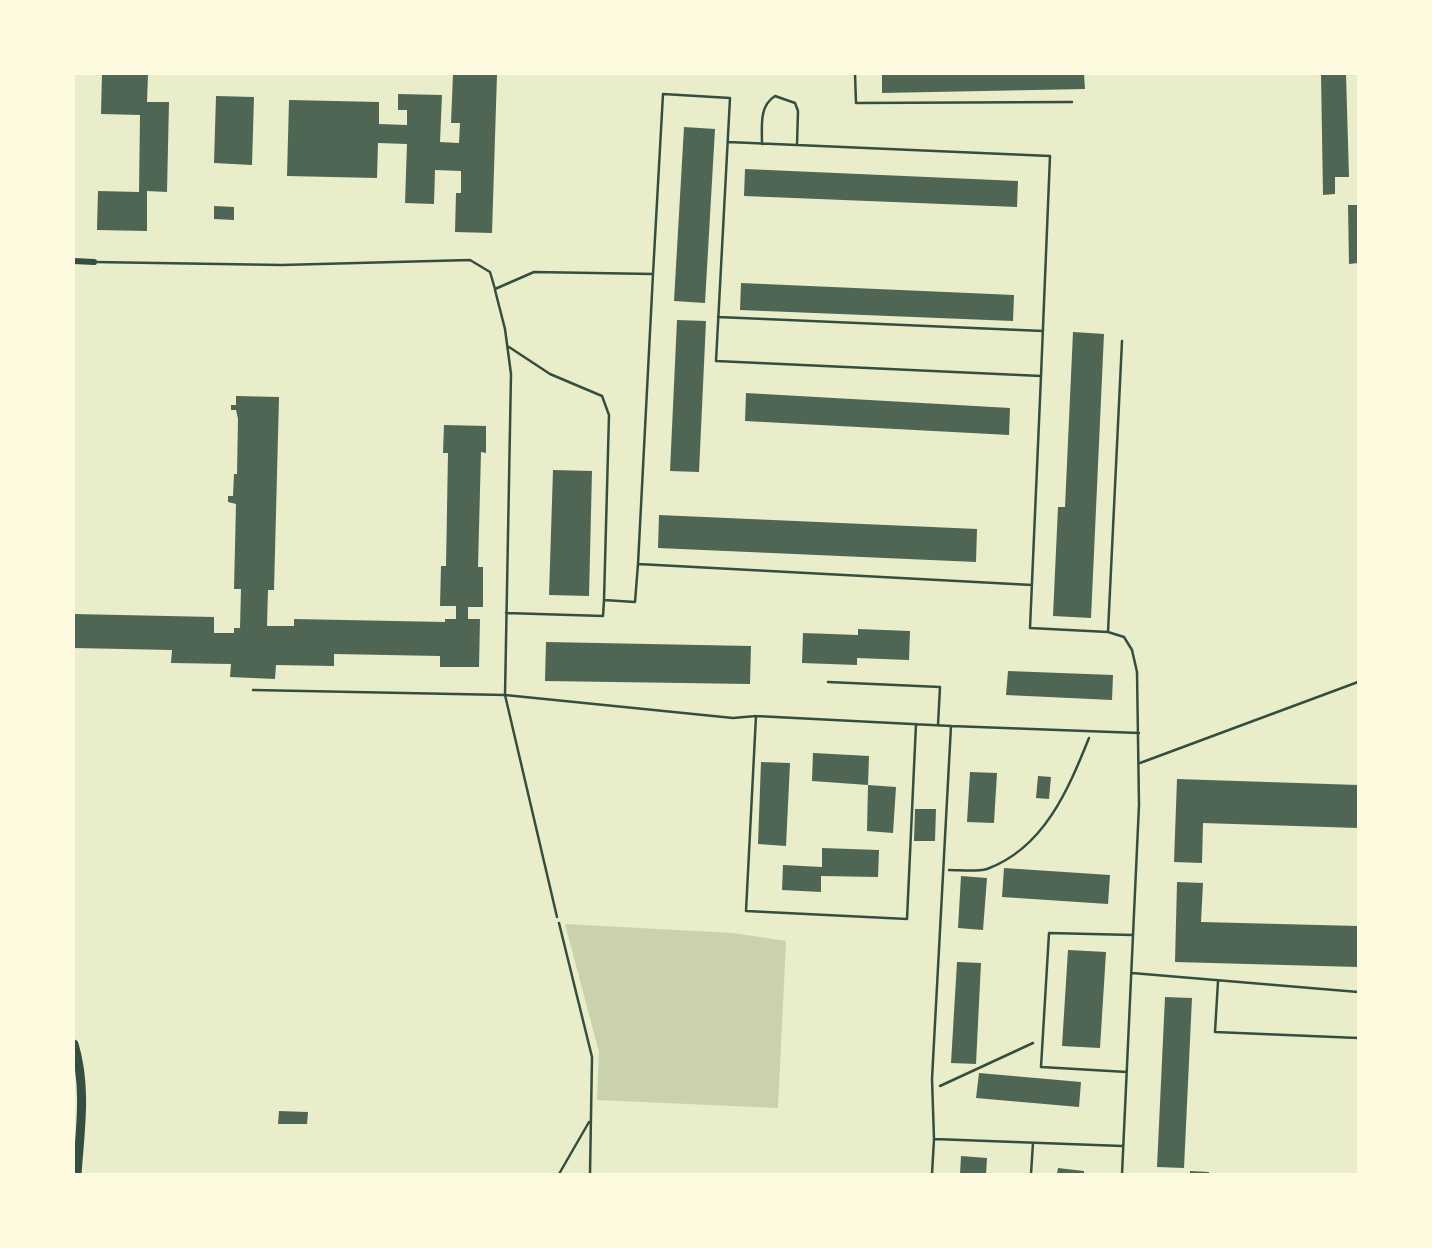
<!DOCTYPE html>
<style>
body{margin:0}
#map{position:relative;width:1432px;height:1248px;overflow:hidden;background:#e9edc9;font-family:"Libre Baskerville",serif}
canvas{display:block}
.frame{position:absolute;inset:0;border:75px solid #fefae0;pointer-events:none}
</style>
<div id="map">
<canvas width="1432" height="1248"></canvas>
<div class="frame"></div>
</div>
<script>
const ctx = document.querySelector('canvas').getContext('2d');
ctx.lineJoin = 'round';
function fillPath(path, color) { ctx.fillStyle = color; ctx.fill(path, 'evenodd'); }
function trace(path, color, width, dash) { ctx.strokeStyle = color; ctx.lineWidth = width; ctx.lineCap = dash ? 'butt' : 'round'; ctx.setLineDash(dash || []); ctx.stroke(path); }
fillPath(new Path2D(`
 M565,924L733,933L786,941L778,1108L597,1100L599,1052Z`), '#cad2ad');
fillPath(new Path2D(`
 M102,74H148L147,102H169L167,192L147,191V231L97,230L98,191L139,192L140,115L101,114Z
 M453,74H497L492,233L455,232L456,193H461V171L435,170L434,204L405,203L407,144L378,143L377,178L287,176L289,100L379,102V124L407,125V110H398V94L442,95L440,142L459,143L460,123H451Z
 M882,74H1084L1085,89L882,93Z
 M1321,74H1346L1349,177H1335V194L1323,195Z
 M216,96L254,97L252,165L214,163Z
 M684,127L715,129L705,303L674,301Z
 M745,169L1018,181L1017,207L744,196Z
 M1348,205H1358V263L1349,264Z
 M214,206L234,207V220L214,219Z
 M741,283L1014,295L1013,321L740,310Z
 M677,320L706,321L699,472L670,471Z
 M1073,332L1104,334L1091,618L1053,616L1058,507H1065Z
 M746,393L1010,408L1009,435L745,421Z
 M236,396L279,397L274,590H268L267,626H294V619L445,622V619H456V606H440L441,566H446L448,453H443L444,425L486,426V453L481,452L478,567H483V607H468V619H480L479,667H440V656L334,654V666L276,665L275,679L230,677L231,664L171,663L172,650L74,648V614L214,617V633H234V628H240L241,589H234L236,504L228,502V496H233L234,474H237L238,419L236,410H231V405H236Z
 M553,470L592,471L589,596L549,595Z
 M659,515L977,529L976,562L658,548Z
 M858,629L910,631L909,660L857,658V665L802,663L803,633L858,635Z
 M546,642L751,646L750,684L545,681Z
 M1008,671L1113,675L1112,700L1006,695Z
 M813,753L869,756L868,785L812,781Z
 M761,762L790,763L786,846L758,844Z
 M970,772L997,773L994,823L967,822Z
 M1038,776L1051,777L1049,799L1036,798Z
 M1177,779L1358,785V828L1203,823L1202,863L1174,862Z
 M868,785L896,787L893,833L867,831Z
 M915,809H936L935,841H914Z
 M822,848L879,850L878,877L821,876V892L782,890L783,865L822,867Z
 M1004,868L1110,875L1108,904L1002,897Z
 M961,876L987,878L983,930L958,928Z
 M1177,882L1203,883L1201,922L1358,926V967L1175,962Z
 M1068,950L1106,952L1100,1048L1062,1046Z
 M957,962L981,963L976,1064L951,1063Z
 M1165,997L1192,998L1184,1168L1157,1167Z
 M979,1073L1081,1082L1079,1107L976,1098Z
 M279,1111L308,1112L307,1124H278Z
 M961,1156L987,1158L986,1174H960Z
 M1058,1168L1084,1171V1174H1057Z
 M1190,1171L1209,1172V1174H1190Z`), '#4f6655');
trace(new Path2D(`
 M949,870C961,870 976,872 987,869C1044,848 1068,790 1089,738
 M559,923L592,1057L590,1174
 M940,1086L1033,1043
 M559,1174L589,1122`), '#344e41', 2.5);
trace(new Path2D(`
 M855,74L856,103L1072,102
 M728,142L1050,156L1041,376
 M762,144C762,126 759,106 775,96L795,103L798,111L797,145
 M94,262L282,265L470,260L490,272L495,289L534,272L653,274L663,94L730,98L716,361L1041,376L1030,628L1108,632L1124,637L1132,650L1137,672L1139,805L1122,1174
 M653,274L638,564L1032,585
 M495,290L505,329L511,374L505,695L557,917
 M718,317L1043,331
 M509,347L550,374L602,396L609,415L604,600
 M506,613L603,616L604,600L635,602L638,564
 M1108,632L1122,341
 M828,682L940,687L938,725
 M253,690L505,695L733,718L756,716
 M916,724L907,919L746,911L756,716L951,726L932,1079L934,1139
 M951,726L1139,733
 M1140,763L1358,682
 M1132,973L1358,992
 M1218,981L1215,1032L1358,1038
 M1127,1072L1041,1067L1049,933L1133,935
 M932,1174L934,1139L1122,1146
 M1031,1174L1033,1143`), '#344e41', 2.5);
trace(new Path2D(`
 M74,261L94,262`), '#344e41', 6);
trace(new Path2D(`
 M74,1044C87,1087 80,1131 77,1174`), '#344e41', 9);
</script>
